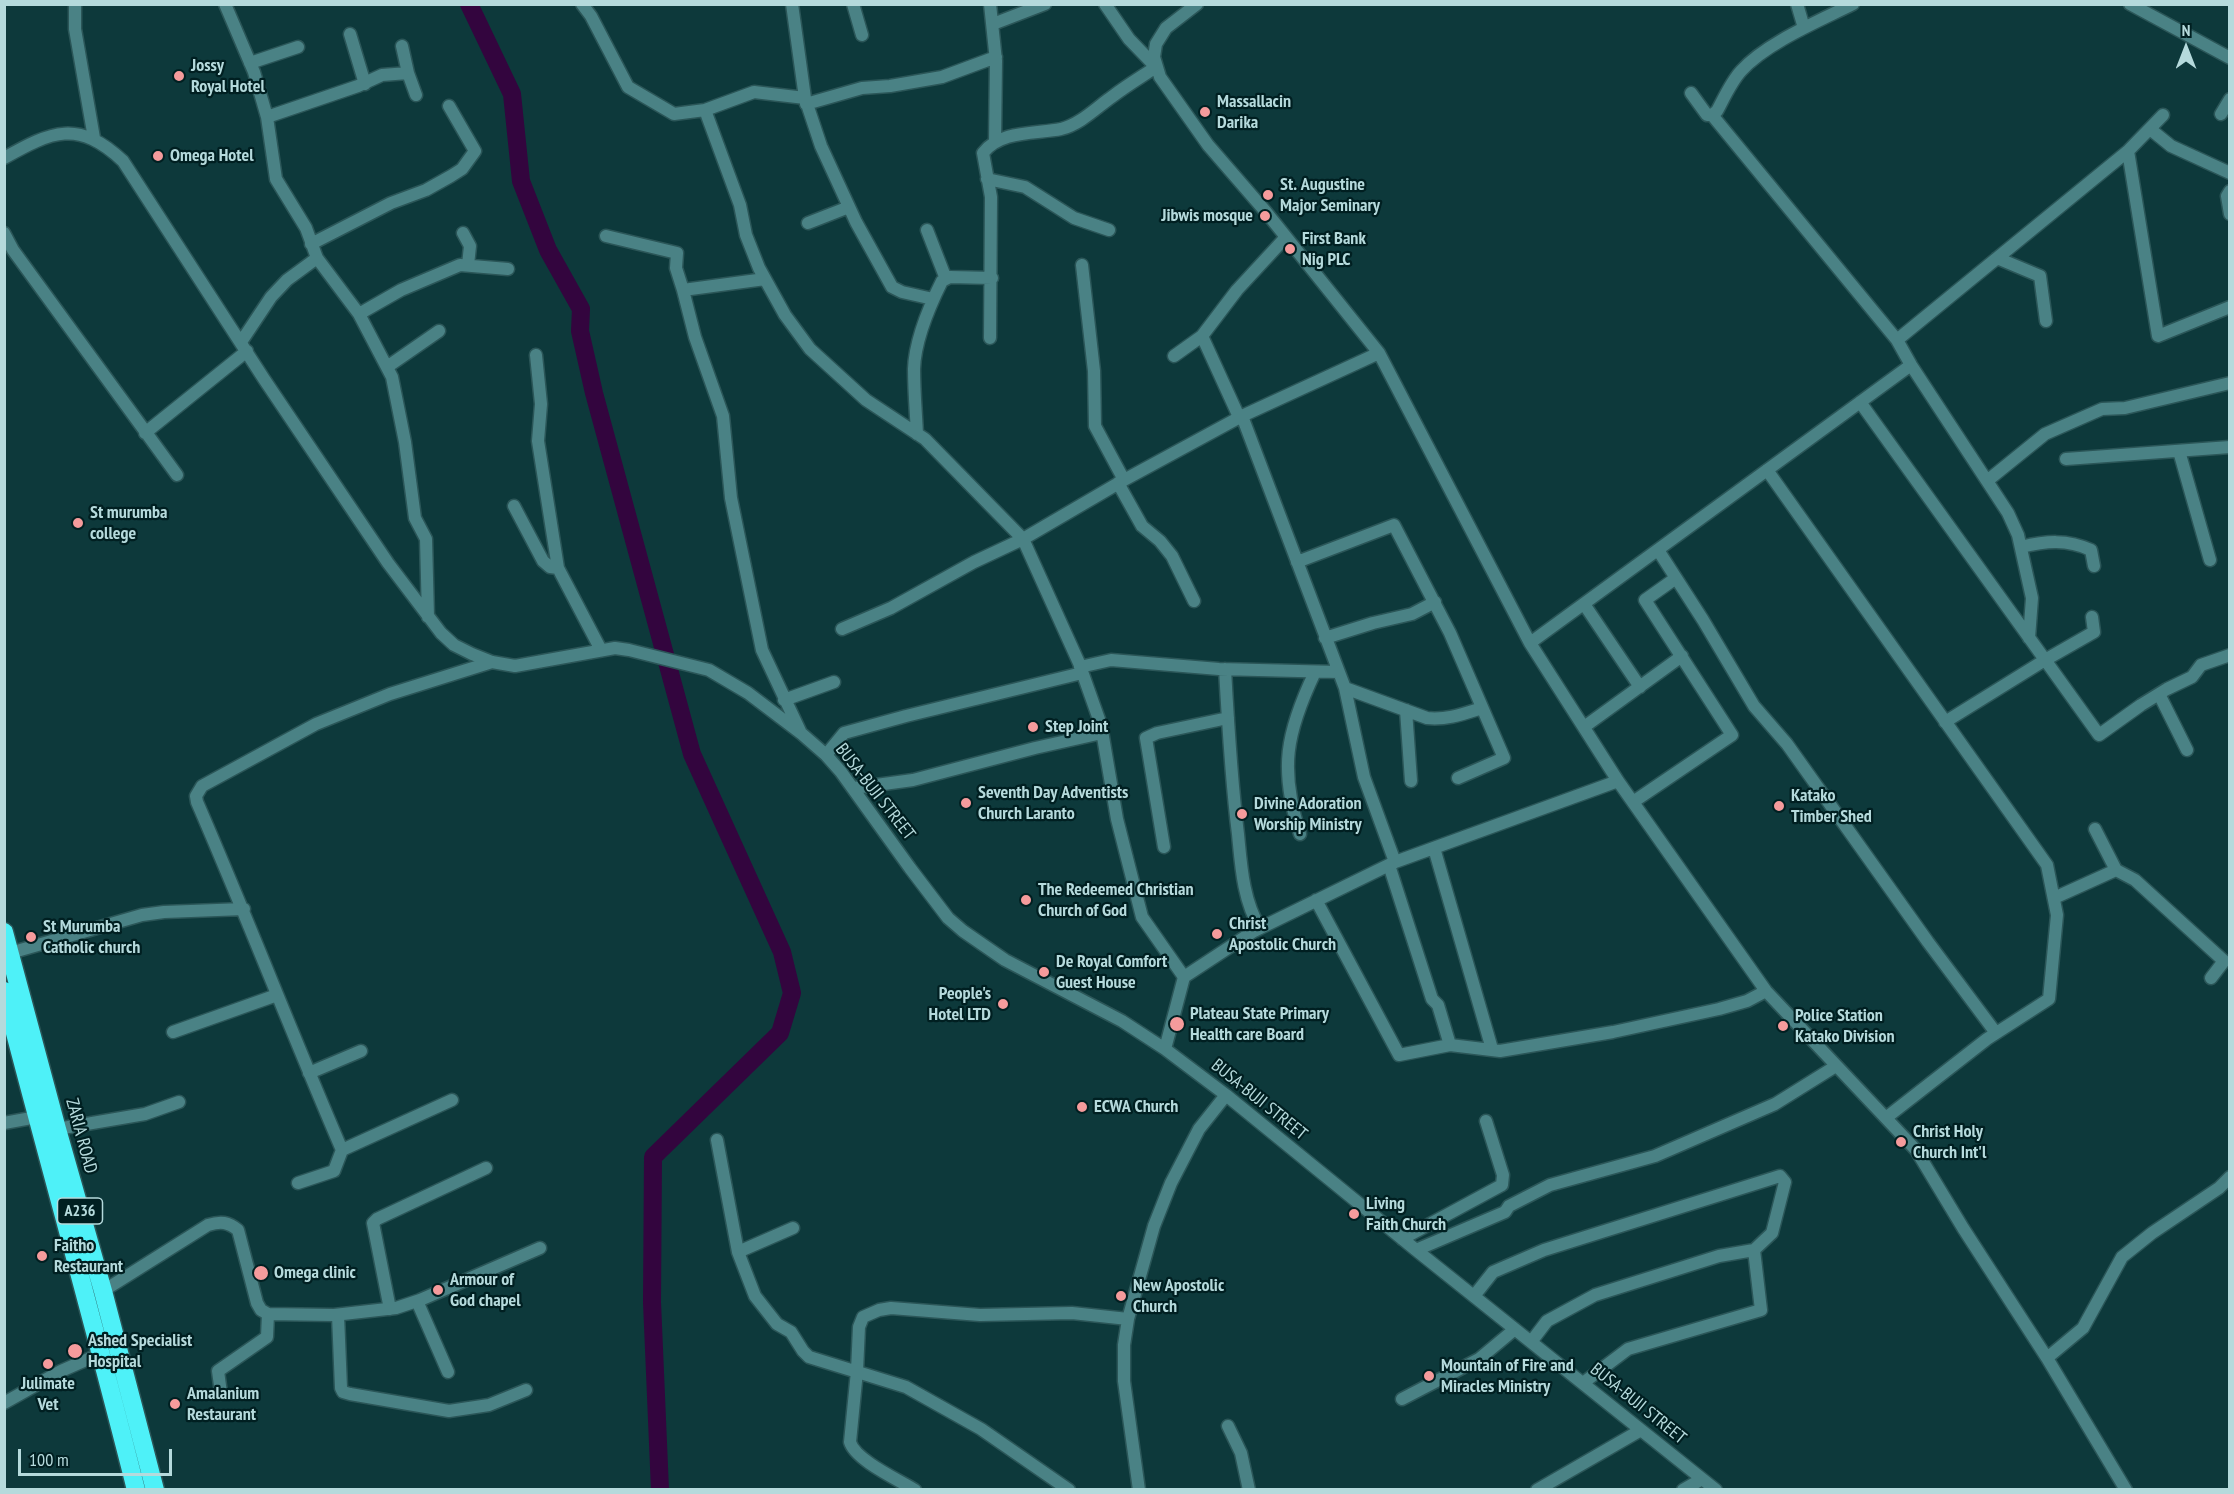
<!DOCTYPE html>
<style>
body{margin:0}
#map{position:relative;width:2234px;height:1494px;overflow:hidden;background:#0d393b;font-family:"PT Sans Narrow",sans-serif}
canvas{display:block}
.frame{position:absolute;inset:0;border:6px solid #b5dadc;pointer-events:none}
.north{position:absolute;left:2156px;top:18px;width:60px;height:60px;-webkit-text-stroke:4px #001f21;paint-order:stroke;rotate:0deg;font-size:16px;font-weight:700;line-height:24px;text-align:center;color:#b5dadc}
.north::after{content:'';display:block;margin:auto;width:21px;height:27px;background:#b5dadc;clip-path:polygon(50% 0,100% 100%,50% 72%,0 100%)}
.scale{position:absolute;left:18px;top:1449px;width:154px;height:27px;box-sizing:border-box;border:3px solid #b5dadc;border-top:0;padding-left:8px;font-size:18px;line-height:21px;white-space:nowrap;color:#b5dadc;-webkit-text-stroke:4px #001f21;paint-order:stroke}
</style>
<div id="map">
<canvas width="2234" height="1494"></canvas>
<div class="frame"></div>
<div class="north">N</div>
<div class="scale">100 m</div>
</div>
<script>
const ctx = document.querySelector('canvas').getContext('2d');
ctx.lineJoin = 'round';
function trace(path, color, width, dash) { ctx.strokeStyle = color; ctx.lineWidth = width; ctx.lineCap = dash ? 'butt' : 'round'; ctx.setLineDash(dash || []); ctx.stroke(path); }
function label(font, color, halo, rows, align = 'center') {
  ctx.font = font + ' "PT Sans Narrow",sans-serif'; ctx.lineWidth = 4.5; ctx.setLineDash([]); ctx.textBaseline = 'middle'; ctx.strokeStyle = halo; ctx.fillStyle = color; for (const [text, x, y, turn = 0] of rows) {
    ctx.save(); ctx.translate(x, y); ctx.rotate((+turn || 0) * Math.PI / 180); ctx.textAlign = isNaN(turn) ? turn : align; if (halo) ctx.strokeText(text, 0, 0); ctx.fillText(text, 0, 0); ctx.restore();
  }
}
trace(new Path2D(`
 M469,4L512,94L521,181L548,250L581,309L580,331L594,393L692,754L782,952L792,993L780,1033L653,1157L652,1302L660,1490`), '#33053e', 18);
const minor = new Path2D(`
 M75,4V29L94,138
 M225,4L254,72L267,117L276,179L306,228L317,258L359,314L392,377L405,442L415,518L426,539L428,617
 M582,4L591,16L628,87L674,114L705,110L754,92L805,98
 M792,4L805,98L821,146L856,222L892,287L902,292L933,299
 M853,4L862,35
 M990,4L996,61L995,142
 M1197,4L1166,28L1156,44L1154,57L1160,77L1208,145L1266,212L1379,353L1530,643L1618,781L1766,991L1916,1150L1963,1228L2047,1358L2126,1490
 M1797,4L1804,28
 M2130,4L2230,58
 M993,24L1045,4
 M350,34L365,84
 M250,63L298,47
 M408,73L416,95
 M1691,93L1707,115H1712L1717,111C1724,98 1731,82 1741,71C1766,43 1819,21 1853,4
 M806,104L862,88L890,86L942,77L996,57
 M705,110L740,205L746,235L759,268L785,315L810,349L866,400L925,439L1023,539L1079,663L1101,725L1117,819L1142,917L1184,977
 M2221,114L2230,99
 M1712,115L1897,340L1911,365L2008,513L2018,535L2032,598L2029,638
 M267,117L358,86L382,75L408,73L402,46
 M2150,129L2171,146L2230,173
 M2128,151L2158,336L2230,307
 M4,158C52,131 78,119 123,161L264,379L388,563L441,633L454,645L472,654L492,662L515,666L615,648L629,650L709,670L748,693L802,734L826,755L841,772L910,868L948,918L963,931L1005,960L1122,1021L1165,1049L1226,1095L1416,1250L1716,1490
 M987,179L1025,187L1074,218L1109,230
 M2230,191L2227,196L2230,214
 M808,223L849,207
 M927,230L946,279
 M4,233L13,250L177,475
 M463,233L470,246L468,265
 M606,236L677,253L676,268L683,290
 M311,244L391,203L426,190L451,176L462,169L475,151L449,106
 M1997,258L2040,276L2046,321
 M1082,265L1094,371L1095,426L1124,480
 M765,279L683,290L695,337L723,416L731,498L762,650L800,731
 M359,314L401,290L460,265L508,269
 M1202,336L1239,417
 M990,338L991,197L983,153C1000,130 1036,134 1061,129C1081,124 1097,107 1113,96C1126,86 1141,77 1156,67L1129,39L1105,4
 M1897,340L2128,151L2163,115
 M241,342L271,297L287,280L317,258
 M536,355L541,404L538,441L558,568L601,650
 M1174,356L1202,336L1237,290L1286,237
 M387,367L439,331
 M1860,402L2099,735L2141,705L2167,689L2192,677L2201,665L2230,655
 M1242,416L1345,688L1364,777L1395,862
 M145,433L247,351
 M917,434C916,413 914,391 914,369C915,339 929,307 942,281L950,277L992,278
 M2179,451L2210,560
 M2066,459L2230,447
 M1767,470L2047,865L2057,915L2049,999L1987,1039L1887,1117
 M1987,481L2045,434L2102,409L2125,408L2230,383
 M1118,483L1142,526L1160,541L1172,556L1194,601
 M514,506L543,561L550,567L558,568
 M2021,547C2046,541 2067,539 2091,550L2094,566
 M1658,550L1703,620L1754,706L1787,744L1928,942L1996,1033
 M1297,562L1394,525L1450,633L1504,758L1458,778
 M1584,604L1640,687
 M842,629L891,608L974,562L1023,539L1124,480L1242,416L1379,353
 M1325,638L1373,623L1412,614L1435,602
 M1530,643L1911,365
 M1080,667L1111,660L1219,669L1338,672
 M1225,669C1228,724 1231,779 1238,834C1241,865 1243,901 1260,928
 M1345,688L1427,718C1447,720 1463,714 1482,708
 M2159,694L2187,750
 M784,700L834,682
 M1406,710L1411,781
 M1945,722L2045,660L2094,632L2092,617
 M1584,727L1682,656
 M826,755L844,733L906,716L1082,673
 M854,788L913,780L1035,748L1102,733
 M1633,802L1732,735L1645,600L1676,578
 M2095,829L2116,870L2135,880L2224,961L2211,978
 M1300,834C1279,769 1286,733 1315,672
 M1164,847L1146,738L1157,733L1228,718
 M1434,848L1492,1049
 M1389,865L1432,999L1438,1005L1450,1045
 M2054,898L2116,870
 M1316,900L1399,1055L1450,1045L1500,1051L1613,1032L1719,1009L1747,1001L1766,991
 M10,953L142,915L164,912L244,909
 M173,1032L277,995
 M1165,1049L1184,977L1254,931L1395,862L1618,781
 M309,1073L361,1051
 M452,1100L342,1150C292,1034 247,917 197,802L196,796L202,786L316,724L390,694L492,662
 M4,1123L37,1117
 M57,1129L145,1114L179,1102
 M717,1140L738,1252L755,1296L777,1324L791,1332L803,1351L809,1357L906,1387L981,1429L1069,1490
 M298,1183L334,1171L342,1150
 M1402,1239L1502,1185L1503,1175L1486,1121
 M1416,1250L1505,1212L1509,1206L1550,1185L1655,1156L1775,1104L1836,1066
 M738,1252L793,1228
 M103,1291L208,1225C221,1221 228,1222 238,1230L257,1303L261,1310L268,1314L334,1315L396,1308L420,1300L540,1248
 M1474,1296L1493,1272L1544,1250L1780,1176L1785,1182L1772,1233L1754,1250L1761,1310L1628,1349L1583,1383
 M417,1301L448,1372
 M390,1309L373,1223L377,1219L486,1168
 M338,1315L341,1388L343,1392L350,1394L449,1411L489,1405L526,1390
 M1531,1342L1547,1321L1595,1295L1719,1256L1754,1250
 M2047,1358L2083,1328L2122,1257L2152,1233L2219,1188L2230,1177
 M221,1393L218,1371L267,1337L268,1314
 M1402,1399L1479,1359L1515,1329
 M4,1403L61,1371L102,1353
 M1228,1426L1241,1453L1249,1490
 M915,1490C899,1480 855,1460 850,1442L857,1371L859,1327L863,1317L879,1310L891,1308L980,1315L1072,1313L1128,1319
 M1139,1490L1124,1381V1345L1128,1319L1154,1226L1171,1183L1199,1129L1226,1095
 M1537,1490L1641,1430
 M1683,1490L1702,1479`);
const highway = new Path2D(`
 M4,932L57,1129L103,1291L155,1490
 M4,991C47,1157 94,1323 136,1490`);
trace(minor, '#2b5658', 15);
trace(highway, '#2b5658', 21);
trace(minor, '#4a8285', 12);
trace(highway, '#4ef1f8', 18);
for (const [x, y, r, color] of [
 [179,76,6,"#f59b9c"],
 [1205,112,6,"#f59b9c"],
 [158,156,6,"#f59b9c"],
 [1268,195,6,"#f59b9c"],
 [1265,216,6,"#f59b9c"],
 [1290,249,6,"#f59b9c"],
 [78,523,6,"#f59b9c"],
 [1033,727,6,"#f59b9c"],
 [966,803,6,"#f59b9c"],
 [1779,806,6,"#f59b9c"],
 [1242,814,6,"#f59b9c"],
 [1026,900,6,"#f59b9c"],
 [1217,934,6,"#f59b9c"],
 [31,937,6,"#f59b9c"],
 [1044,972,6,"#f59b9c"],
 [1003,1004,6,"#f59b9c"],
 [1177,1024,8,"#f59b9c"],
 [1783,1026,6,"#f59b9c"],
 [1082,1107,6,"#f59b9c"],
 [1901,1142,6,"#f59b9c"],
 [1354,1214,6,"#f59b9c"],
 [42,1256,6,"#f59b9c"],
 [261,1273,8,"#f59b9c"],
 [438,1290,6,"#f59b9c"],
 [1121,1296,6,"#f59b9c"],
 [75,1351,8,"#f59b9c"],
 [48,1364,6,"#f59b9c"],
 [1429,1376,6,"#f59b9c"],
 [175,1404,6,"#f59b9c"]
]) { const dot = new Path2D(); dot.arc(x, y, r, 0, 2 * Math.PI); ctx.fillStyle = color; ctx.fill(dot); trace(dot, '#001f21', 2); }
for (const [x, y, w] of [
 [80,1211,45]
]) { const box = new Path2D(); box.roundRect(x - w / 2, y - 13, w, 26, 4.5); ctx.fillStyle = '#001f21'; ctx.fill(box); trace(box, '#b5dadc', 1.5); }
label('bold 16px', '#b5dadc', null, [
 ["A236",80,1211]
]);
label('bold 18px', '#b5dadc', '#001f21', [
 ["Jossy",191,66],
 ["Royal Hotel",191,87],
 ["Massallacin",1217,102],
 ["Darika",1217,123],
 ["Omega Hotel",170,156],
 ["St. Augustine",1280,185],
 ["Major Seminary",1280,206],
 ["Jibwis mosque",1253,216,"right"],
 ["First Bank",1302,239],
 ["Nig PLC",1302,260],
 ["St murumba",90,513],
 ["college",90,534],
 ["Step Joint",1045,727],
 ["Seventh Day Adventists",978,793],
 ["Church Laranto",978,814],
 ["Katako",1791,796],
 ["Timber Shed",1791,817],
 ["Divine Adoration",1254,804],
 ["Worship Ministry",1254,825],
 ["The Redeemed Christian",1038,890],
 ["Church of God",1038,911],
 ["Christ",1229,924],
 ["Apostolic Church",1229,945],
 ["St Murumba",43,927],
 ["Catholic church",43,948],
 ["De Royal Comfort",1056,962],
 ["Guest House",1056,983],
 ["People's",991,994,"right"],
 ["Hotel LTD",991,1015,"right"],
 ["Plateau State Primary",1190,1014],
 ["Health care Board",1190,1035],
 ["Police Station",1795,1016],
 ["Katako Division",1795,1037],
 ["ECWA Church",1094,1107],
 ["Christ Holy",1913,1132],
 ["Church Int'l",1913,1153],
 ["Living",1366,1204],
 ["Faith Church",1366,1225],
 ["Faitho",54,1246],
 ["Restaurant",54,1267],
 ["Omega clinic",274,1273],
 ["Armour of",450,1280],
 ["God chapel",450,1301],
 ["New Apostolic",1133,1286],
 ["Church",1133,1307],
 ["Ashed Specialist",88,1341],
 ["Hospital",88,1362],
 ["Mountain of Fire and",1441,1366],
 ["Miracles Ministry",1441,1387],
 ["Julimate",48,1384,"center"],
 ["Vet",48,1405,"center"],
 ["Amalanium",187,1394],
 ["Restaurant",187,1415]
], 'left');
label('18px', '#b5dadc', '#001f21', [
 ["BUSA-BUJI STREET",875,792,52],
 ["BUSA-BUJI STREET",1259,1100,39],
 ["ZARIA ROAD",81,1136,75],
 ["BUSA-BUJI STREET",1638,1404,39]
]);
</script>
